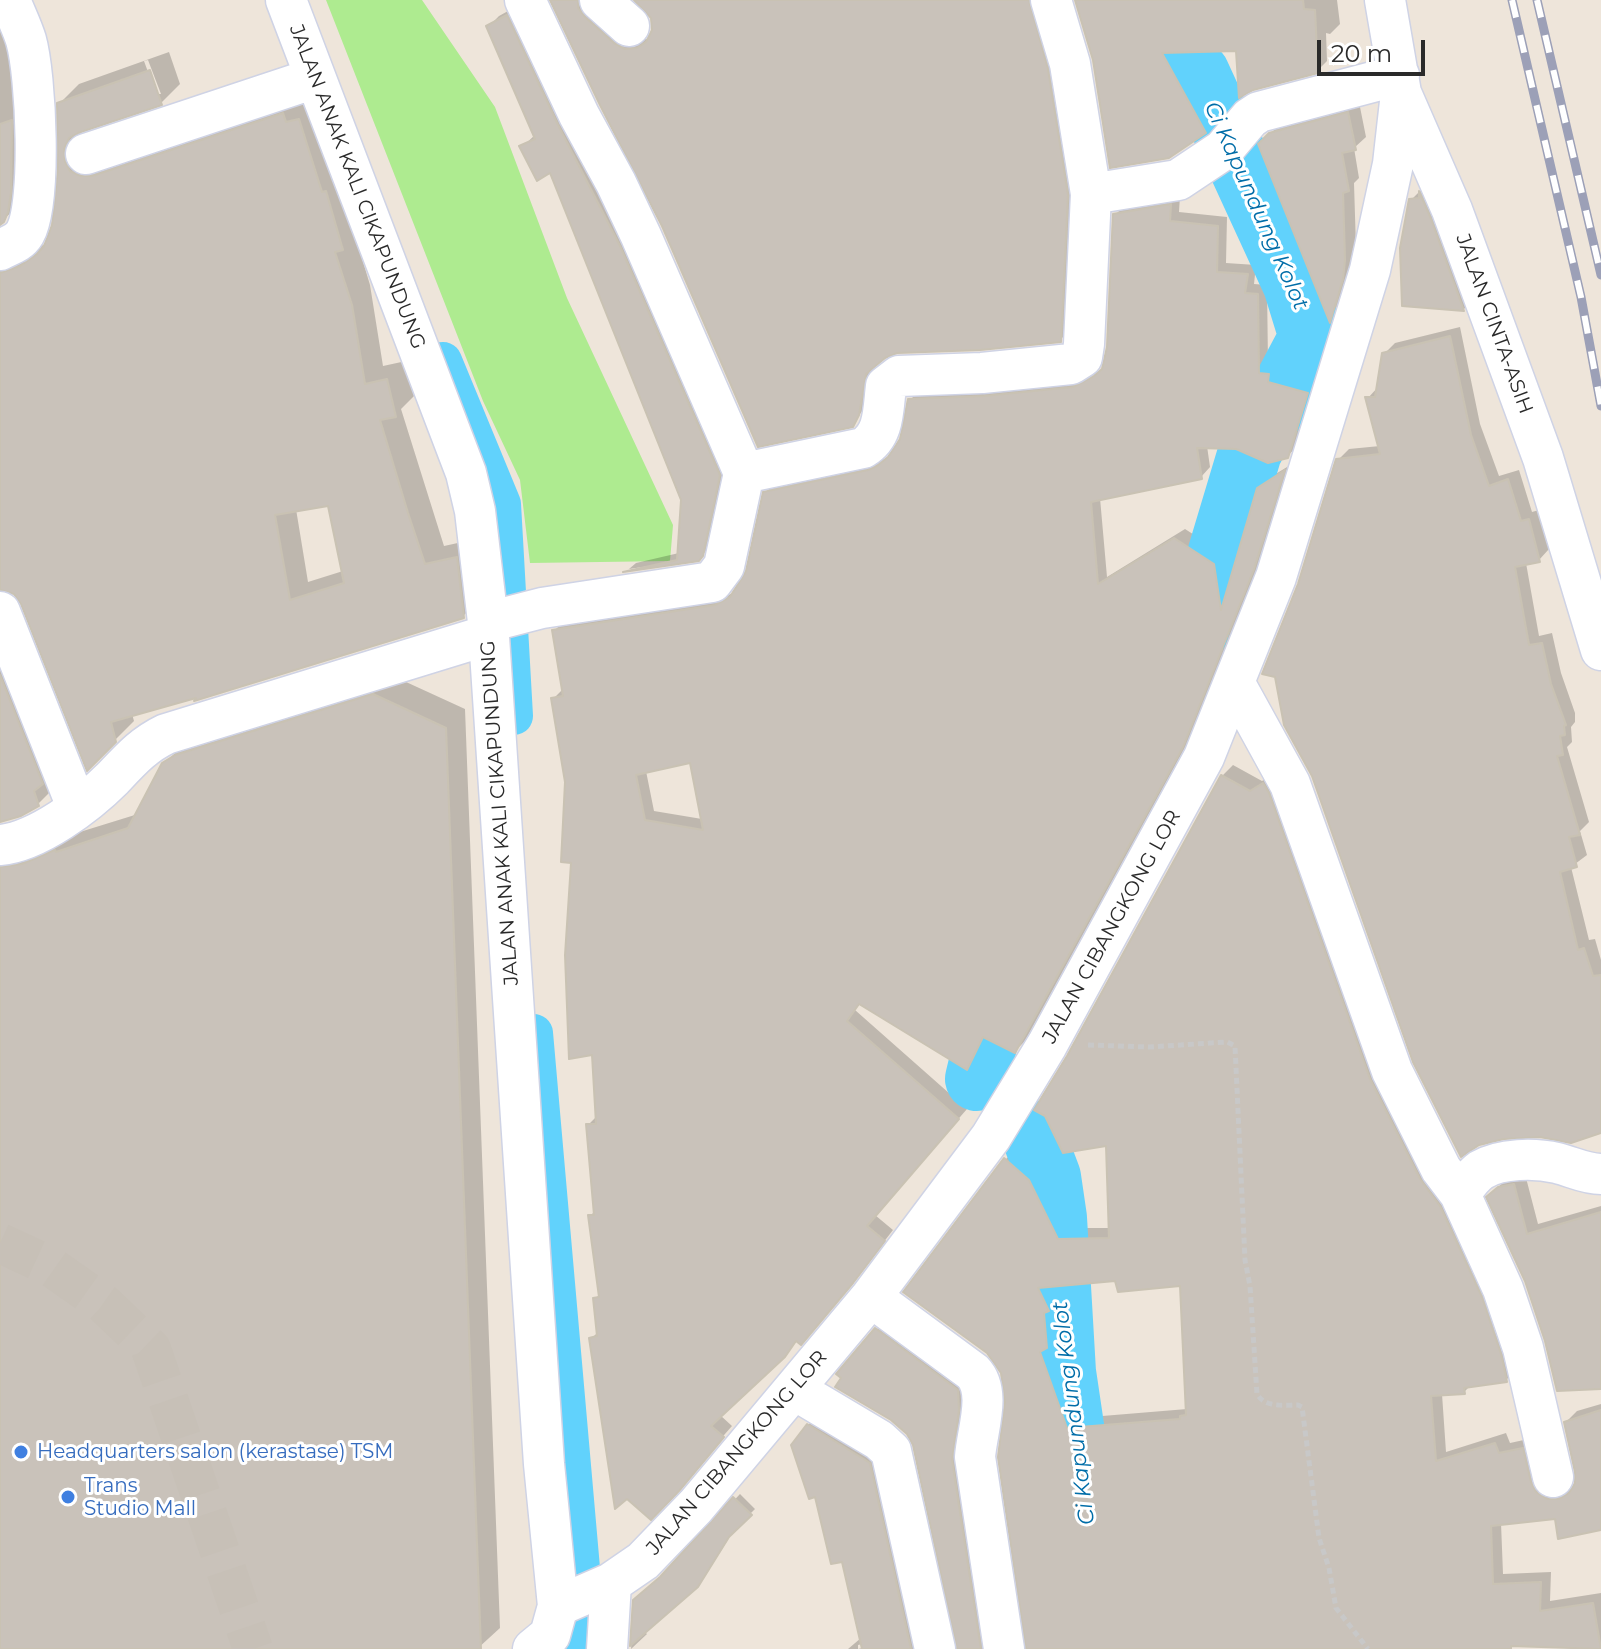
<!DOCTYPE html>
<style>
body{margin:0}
#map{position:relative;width:1601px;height:1649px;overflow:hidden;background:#eee5da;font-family:Montserrat,sans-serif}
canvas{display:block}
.scale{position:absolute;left:1317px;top:40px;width:108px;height:36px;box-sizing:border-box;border:4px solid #2a2a2a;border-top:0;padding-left:10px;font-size:24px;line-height:28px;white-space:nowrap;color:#2a2a2a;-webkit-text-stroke:6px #fff;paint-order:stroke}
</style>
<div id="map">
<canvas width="1601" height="1649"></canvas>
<div class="scale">20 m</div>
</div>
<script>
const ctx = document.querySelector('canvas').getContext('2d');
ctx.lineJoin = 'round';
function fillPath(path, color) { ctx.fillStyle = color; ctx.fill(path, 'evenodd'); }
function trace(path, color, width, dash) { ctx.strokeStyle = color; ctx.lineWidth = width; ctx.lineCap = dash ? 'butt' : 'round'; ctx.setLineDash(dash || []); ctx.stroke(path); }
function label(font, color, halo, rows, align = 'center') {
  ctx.font = font + ' Montserrat,sans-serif'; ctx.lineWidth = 6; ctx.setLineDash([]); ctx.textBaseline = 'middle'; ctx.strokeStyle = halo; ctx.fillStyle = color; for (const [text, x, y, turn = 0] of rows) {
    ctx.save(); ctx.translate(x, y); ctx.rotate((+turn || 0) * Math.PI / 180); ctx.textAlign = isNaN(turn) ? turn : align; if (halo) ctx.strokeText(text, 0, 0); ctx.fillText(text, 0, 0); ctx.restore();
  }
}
fillPath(new Path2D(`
 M326,0H422L495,107L567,298L673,525L670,561L530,563L520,480L483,401Z`), '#aeeb90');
fillPath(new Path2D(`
 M0,0H12L23,201L0,223Z
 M552,0H589L634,39H647L653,32V19L637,0H1039L1077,184L1070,330L1060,340L897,351L884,356L875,364L868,403L852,425L664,225Z
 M1077,0H1337L1340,24L1330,34L1326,33L1327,61L1317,71L1238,48L1175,51L1215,122L1205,132L1095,60Z
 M517,6L729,464L709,548L698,559L629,569L636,563L679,553L683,499L551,171L522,147L535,135L489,26L499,16Z
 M169,52L180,84L161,103L82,129V141L302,95L355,235L370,285L383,366L406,361L414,396L401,409L444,546L476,539L483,597L463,616L132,714L134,721L88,767L23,603L16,593L0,588V243L30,253L48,242L59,197V104L79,84ZM148,60L161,94H156L144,61ZM329,503L343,571L308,582L296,509Z
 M1359,102L1366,137L1354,148L1359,178L1354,183L1356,248L1340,310L1330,320L1267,137L1279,125Z
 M1423,188L1475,297L1464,309L1404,305L1411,200Z
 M1180,196L1179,212L1227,217L1226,263L1256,265L1254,284L1267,285L1268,364L1278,365L1277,373L1317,384L1298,446L1287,456L1236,447L1207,446L1210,467L1201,477L1100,498L1107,577L1185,529L1224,554L1229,591L1258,489L1269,478L1292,464L1263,558L1192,735L1025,1041L1015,1051L987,1036L977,1057L967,1067L860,1003L855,1010L967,1109L875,1215L893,1230L862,1270L794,1344L720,1415L732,1426L660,1508L591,1339L598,1332L595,1299L601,1293L590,1216L595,1211L588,1125L598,1115L567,782L553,699L564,688L555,630L564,621L727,596L736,591L748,572L765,493L775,483L879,461L889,457L902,440L910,400L920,390L1085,378L1104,368L1109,348L1115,215L1125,205ZM691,761L702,819L654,811L646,771Z
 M1460,327L1480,424L1499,476L1519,470L1532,512L1539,510L1549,549L1539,560L1526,563L1539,636L1552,633L1561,673L1575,713V722L1571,727L1572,742L1567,747L1589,822L1580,831L1587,855L1571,867L1589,940L1595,939L1601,960V1132L1503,1137L1300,585L1338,460L1349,449L1380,446L1368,398L1378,387L1384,354L1395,343Z
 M0,608L57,785L38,804L0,820Z
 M393,676L465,709L500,1628L477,1649H0V838L25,849L138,814L164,764L184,744Z
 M1233,765L1262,781L1274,774L1431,1168L1517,1369L1506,1380L1471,1385L1464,1392L1442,1394L1446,1452L1506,1433L1510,1443L1533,1438L1559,1489H1572L1577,1483L1566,1422L1577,1411L1601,1404V1528L1557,1517L1501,1523L1503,1574L1551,1572L1550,1601L1601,1593V1649H1574V1645L1514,1644L1509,1649H1028L1007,1413L1005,1160L1016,1149L1039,1169L1069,1228H1111L1108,1143L1069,1057L1222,776ZM1116,1279L1182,1284L1187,1409L1078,1418L1051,1342L1057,1335L1055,1302L1058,1299L1052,1285Z
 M1525,1174L1538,1224L1601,1206V1387L1547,1340L1527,1281L1489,1197L1506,1179Z
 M887,1319L968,1379L995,1649H959L915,1444L876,1330Z
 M819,1414L881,1452L926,1649H848L861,1638L808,1425ZM871,1642V1646L858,1649V1645Z
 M740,1494L755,1509L734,1530L700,1584L644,1631L647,1634L631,1649L635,1601L664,1575Z`), '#0003');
trace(new Path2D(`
 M443,361L502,504L514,716
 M534,1033L585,1614L584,1649`), '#61d2fc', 38);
trace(new Path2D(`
 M1134,0L1198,74L1295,285L1311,337L1250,452L1196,632L1183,651
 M977,1079L987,1037L1026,959
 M1032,1132L1049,1177L1055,1218L1064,1372L1105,1649`), '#61d2fc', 64);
const building = new Path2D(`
 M550,0H578V8L585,17L614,43L625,49L637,48L646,42L652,30L651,18L634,0H1029L1048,69L1068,195L1061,342L980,350L897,353L885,358L866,374L859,415L853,427L758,447L662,226L600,105Z
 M1075,0H1303L1304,9L1315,10L1318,73L1253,90L1239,98L1236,51L1162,53L1206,133L1169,158L1110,168L1093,60Z
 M507,15L558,125L620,246L720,475L703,556L699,561L623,572L677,560L681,500L550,173L537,181L519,146L535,139L486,26Z
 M150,70L162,105L78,133L69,138L64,149L65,162L70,171L81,176H92L283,113L286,122L299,119L322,192L326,191L343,250L335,252L352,305L365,384L387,379L396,417L380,420L408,513L425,564L457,557L464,618L194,701L196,698L111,722L116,742L87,771L21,604L14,594L0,590V273L20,266L36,255L44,246L52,225L58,169L57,103ZM328,506L344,583L290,600L275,515Z
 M1348,112L1356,150L1342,153L1349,191L1343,193L1345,260L1343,279L1330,323L1258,144L1269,133Z
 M12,120L11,193L8,212L4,222L0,225V124Z
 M1419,191L1431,219L1464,311L1402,306L1400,248L1409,199L1419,198Z
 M1171,204L1170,221L1218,226L1217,272L1248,274L1245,293L1258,294L1259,373L1269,374L1268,382L1308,393L1288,458L1268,463L1236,449L1197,448L1202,479L1091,502L1098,584L1174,538L1214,564L1221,610L1257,488L1285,470L1254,569L1183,747L1015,1053L983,1037L967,1070L859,1004L847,1021L959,1119L867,1226L885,1241L853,1283L801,1345L796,1341L785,1357L711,1426L724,1437L679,1491L651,1520L627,1499L615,1509L589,1338L597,1336L593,1298L599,1297L588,1215H594L586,1124H596L592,1055L569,1059L565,955L571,863L561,862L565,782L551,698L563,696L552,630L715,605L730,597L746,571L763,492L868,470L877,466L888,457L900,439L908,399L984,396L1073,387L1094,376L1102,369L1107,347L1113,214ZM690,763L703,830L645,820L636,775Z
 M1450,336L1471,435L1489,486L1508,479L1521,521L1529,519L1540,562L1515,567L1529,645L1542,643L1551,684L1566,725L1564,726L1565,735L1560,736L1563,755L1557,756L1580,835L1569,837L1577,867L1560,872L1578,950L1584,948L1593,976L1601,975V1133L1571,1143L1540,1137L1504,1139L1479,1145L1461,1157L1413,1062L1312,776L1284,725L1275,677L1262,674L1298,584L1336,459L1380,454L1365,397H1375L1382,353Z
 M0,675L43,784L34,791L39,806L21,816L0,822Z
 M373,694L446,728L481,1649H0V867L22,864L55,850L56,852L128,828L162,763L175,755Z
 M1221,775L1250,791L1263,783L1269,793L1370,1079L1420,1179L1440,1206L1482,1297L1501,1354L1507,1382L1464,1388L1465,1394L1431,1396L1436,1461L1495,1443L1499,1453L1523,1448L1531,1482L1536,1492L1547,1499H1559L1569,1493L1575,1483V1472L1564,1422L1601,1410V1530L1558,1539L1555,1519L1491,1526L1493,1584L1541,1582L1540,1611L1593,1603L1601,1649L1511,1646V1649H1026L998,1457L1005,1402L1001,1373L987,1353L903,1292L1004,1158L1029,1180L1058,1239L1109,1238L1106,1146L1063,1153L1045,1116L1034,1110L1067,1056ZM1115,1281L1118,1292L1180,1286L1186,1415L1180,1416V1419L1067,1428L1040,1352L1047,1348L1044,1313L1049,1311L1038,1288Z
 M1514,1184L1527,1234L1601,1212V1389L1557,1391L1545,1341L1525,1281L1486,1197L1498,1187Z
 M875,1328L958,1390L959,1410L952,1460L981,1649H957L913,1445L907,1434L891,1420L835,1387L841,1378L836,1374Z
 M807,1424L870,1463L911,1649H862L842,1562L831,1564L815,1497L809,1499L791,1445Z
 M733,1497L752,1515L729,1537L698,1587L630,1646L633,1600L660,1577Z`);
fillPath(building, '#c9c2ba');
trace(building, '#c9c2b3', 2);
trace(new Path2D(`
 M0,1243L50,1266L104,1304L151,1349L253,1649`), '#c7c0b7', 40, [40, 20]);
const minor = new Path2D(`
 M286,0L466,473L475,511L488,622L544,1464L558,1606L550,1635L533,1649
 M600,0L629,26
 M1385,0L1401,93L1452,210L1543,458L1601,650
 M86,154L315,78
 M1091,194L1178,180L1223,150L1250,118L1259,112L1399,75
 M0,250C10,245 19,243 25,233C42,203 36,75 26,40C22,27 15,13 10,0
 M744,473L863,448C885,435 883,409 886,386L899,376L982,373L1071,364L1082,357L1084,344L1091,194L1070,64L1051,0
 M0,612L77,807
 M488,622L542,608L712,582L724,566L744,473L641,236L616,183L579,115L525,0
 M1235,684L1290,784L1392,1071L1441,1169L1460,1194L1503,1289L1523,1348L1553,1477
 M0,845C37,842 87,804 113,778C130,760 143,745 166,734L488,635
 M1460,1194C1466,1186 1472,1176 1481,1170C1501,1158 1535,1158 1557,1163C1573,1167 1585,1174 1601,1174
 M871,1297L973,1372C992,1392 977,1430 975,1457L1004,1649
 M795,1390L879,1440L891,1451L935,1649
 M558,1606L611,1583L643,1561L696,1506L871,1297L991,1137L1047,1045L1204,757L1276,577L1370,270L1393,164L1401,93
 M607,1649L611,1583`);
trace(minor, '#cfd3e5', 43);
trace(new Path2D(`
 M1088,1045L1149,1047L1227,1042L1235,1046L1245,1260L1250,1286L1257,1394C1265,1408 1284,1405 1298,1405L1302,1407L1319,1538L1329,1568L1336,1608L1368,1649`), '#c8c8c8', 5, [6, 4]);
trace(minor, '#fff', 40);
const rail = new Path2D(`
 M1512,0L1581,297L1601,406
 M1537,0L1601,275`);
trace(rail, '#9ca0b7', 9);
trace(rail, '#fff', 6, [18]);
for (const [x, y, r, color] of [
 [21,1452,8,"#3f7fe0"],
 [68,1497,8,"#3f7fe0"]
]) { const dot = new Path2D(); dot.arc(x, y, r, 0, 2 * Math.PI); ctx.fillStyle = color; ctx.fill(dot); trace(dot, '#fff', 3); }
label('20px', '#2a2a2a', '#fff', [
 ["JALAN ANAK KALI CIKAPUNDUNG",357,187,69],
 ["JALAN CINTA-ASIH",1494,324,70],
 ["JALAN ANAK KALI CIKAPUNDUNG",500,813,-94],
 ["JALAN CIBANGKONG LOR",1112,927,-61],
 ["JALAN CIBANGKONG LOR",737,1453,-49]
]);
label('20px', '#366cbe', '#fff', [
 ["Headquarters salon (kerastase) TSM",37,1452],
 ["Trans",84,1486],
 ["Studio Mall",84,1509]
], 'left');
label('italic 22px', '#006da8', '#fff', [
 ["Ci Kapundung Kolot",1256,206,66],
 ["Ci Kapundung Kolot",1074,1413,-97]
]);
</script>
